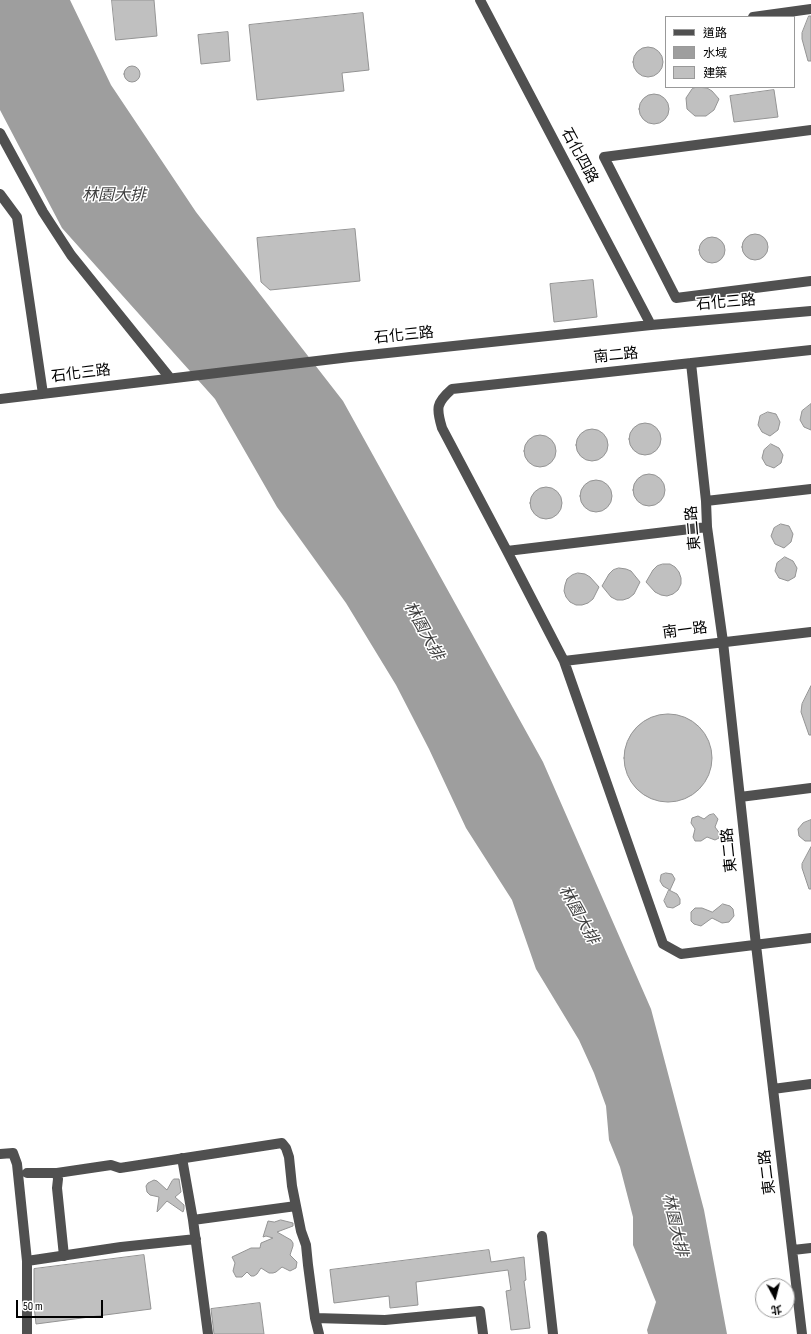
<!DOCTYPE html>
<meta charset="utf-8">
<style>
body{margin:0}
#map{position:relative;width:811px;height:1334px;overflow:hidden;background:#fff;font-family:"Sofia Sans Condensed","Noto Sans TC",sans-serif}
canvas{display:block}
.legend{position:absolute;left:665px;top:16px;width:130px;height:72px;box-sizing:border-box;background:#fff;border:1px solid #999;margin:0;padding:5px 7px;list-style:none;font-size:12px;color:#000}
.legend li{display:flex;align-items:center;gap:8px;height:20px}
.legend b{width:20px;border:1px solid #999}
.north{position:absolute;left:755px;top:1278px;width:40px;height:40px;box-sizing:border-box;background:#fff;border:1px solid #999;border-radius:50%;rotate:173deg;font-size:11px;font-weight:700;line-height:16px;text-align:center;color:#000}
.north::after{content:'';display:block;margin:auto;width:14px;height:18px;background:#000;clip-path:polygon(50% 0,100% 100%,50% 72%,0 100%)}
.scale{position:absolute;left:16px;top:1300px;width:87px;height:18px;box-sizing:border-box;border:2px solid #000;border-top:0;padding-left:5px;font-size:12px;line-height:14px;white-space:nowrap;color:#000;-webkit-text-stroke:3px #fff;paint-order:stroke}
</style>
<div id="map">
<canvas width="811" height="1334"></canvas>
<ul class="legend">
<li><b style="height:5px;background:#505050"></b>道路</li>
<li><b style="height:11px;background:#9e9e9e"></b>水域</li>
<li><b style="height:11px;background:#c0c0c0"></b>建築</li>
</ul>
<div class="north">北</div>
<div class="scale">50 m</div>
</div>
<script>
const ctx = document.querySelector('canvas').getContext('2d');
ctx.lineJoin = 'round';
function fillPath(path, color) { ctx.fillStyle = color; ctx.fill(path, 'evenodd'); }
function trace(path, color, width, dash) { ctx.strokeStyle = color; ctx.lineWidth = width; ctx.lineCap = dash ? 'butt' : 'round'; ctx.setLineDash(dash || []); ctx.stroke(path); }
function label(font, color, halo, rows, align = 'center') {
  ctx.font = font + ' "Sofia Sans Condensed","Noto Sans TC",sans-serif'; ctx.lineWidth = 3; ctx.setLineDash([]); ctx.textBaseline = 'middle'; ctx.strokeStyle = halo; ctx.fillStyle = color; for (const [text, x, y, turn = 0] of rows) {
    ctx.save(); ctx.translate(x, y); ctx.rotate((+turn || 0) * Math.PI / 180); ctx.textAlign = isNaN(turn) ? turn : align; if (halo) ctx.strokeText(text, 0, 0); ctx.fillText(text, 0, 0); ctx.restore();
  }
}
fillPath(new Path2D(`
 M0,0H70L111,85L196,212L343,401L543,762L651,1009L704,1210L727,1334H648L647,1330L656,1302L633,1245V1217L620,1167L609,1140L606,1106L594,1073L579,1040L536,969L512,900L466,828L429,749L396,685L346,603L277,507L215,399L62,228L0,110Z`), '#9e9e9e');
const building = new Path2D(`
 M112,0H154L157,36L116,40Z
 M363,13L369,70L342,73L344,91L257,100L249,25Z
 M809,16H811V61H808L802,39V33Z
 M228,32L230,61L201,64L198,35Z
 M633 62a15 15 0 1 1 30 0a15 15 0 1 1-30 0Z
 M124 74a8 8 0 1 1 16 0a8 8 0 1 1-16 0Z
 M697,87L707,88L712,91L719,99L714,110L706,116H695L687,109L686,98L692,89Z
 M774,90L778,117L734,122L730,96Z
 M639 109a15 15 0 1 1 30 0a15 15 0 1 1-30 0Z
 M355,229L360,281L270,290L261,282L257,238Z
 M742 247a13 13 0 1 1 26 0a13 13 0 1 1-26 0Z
 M699 250a13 13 0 1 1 26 0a13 13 0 1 1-26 0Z
 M593,280L597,317L554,322L550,284Z
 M811,404V430L804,427L800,420L802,411Z
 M768,412L776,414L780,422L778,430L770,436L762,432L758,425L760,416Z
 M629 439a16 16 0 1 1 32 0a16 16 0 1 1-32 0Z
 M576 445a16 16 0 1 1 32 0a16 16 0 1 1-32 0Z
 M524 451a16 16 0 1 1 32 0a16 16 0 1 1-32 0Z
 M771,444L779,448L783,455L781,463L774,468L766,465L762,458L764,450Z
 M633 490a16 16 0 1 1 32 0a16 16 0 1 1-32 0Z
 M580 496a16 16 0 1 1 32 0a16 16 0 1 1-32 0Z
 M530 503a16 16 0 1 1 32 0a16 16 0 1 1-32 0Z
 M781,524L789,526L793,534L791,542L784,548L775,544L771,536L774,528Z
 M785,557L793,561L797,568L795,577L788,581L779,578L775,571L777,563Z
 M663,564H670L675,567L679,572L681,578V584L678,590L673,594L667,596L661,595L655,592L646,582L653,570L657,566Z
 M619,568L626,569L631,571L640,582L634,594L629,598L623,600H617L611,597L602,586L609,574L613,570Z
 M578,573L585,574L590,577L599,587L593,599L588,603L582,605H576L570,602L566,597L564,591L565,585L567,579L572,575Z
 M811,686V735H809L801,712L802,704Z
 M624 758a44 44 0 1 1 88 0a44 44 0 1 1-88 0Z
 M714,814L718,819L715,827L720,834L719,838L715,840L707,837L701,841H695L693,837L695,829L691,823L692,818L698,816L704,819L709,815Z
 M811,820V841H805L799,836L798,829L803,823Z
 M811,847V889H809L802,868V864Z
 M666,873L672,874L675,879L670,890L663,886L660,881L661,875Z
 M669,890L677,894L680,899V904L673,908L667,907L664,901Z
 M723,904L730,906L733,909L734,916L729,922L722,923L712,918L701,926L694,924L691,921V912L695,908H702L712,912Z
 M174,1179H179L181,1192L175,1197L184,1205V1209L183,1212L167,1201L157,1212L159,1197L150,1195L147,1192L146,1186L148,1183L154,1180L157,1181L167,1190L172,1181Z
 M281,1220L293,1223V1226L277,1232L291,1240L293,1243V1246L290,1255L297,1262L296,1268L290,1271L282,1267L276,1272L273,1273H269L261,1268L257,1274L254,1276H251L247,1272L242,1277H236L233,1271L235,1263L232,1257L251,1248H260L261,1243L273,1238L266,1236L263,1237L268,1221L274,1222Z
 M489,1250L491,1262L524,1257L526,1280L524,1281L530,1328L511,1330L506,1291L511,1290L508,1270L416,1282L418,1305L390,1308L389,1296L334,1303L330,1270Z
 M144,1255L151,1309L36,1324L34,1306V1269Z
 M260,1303L264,1334H214L211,1309Z`);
fillPath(building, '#c0c0c0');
trace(building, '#949494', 1);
trace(new Path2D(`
 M480,0L651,325
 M753,17L811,9
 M811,130L604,157L676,298L811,281
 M0,133L43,212L71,255L170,378
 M0,194L17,217L43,394
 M811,350L452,389C436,403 436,408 442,428L507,551L564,661L663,944L681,954L811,938
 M691,363L706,501L707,527L723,642L756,945L802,1334
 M0,399L350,357L651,325L811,311
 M706,501L811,489
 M507,551L707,527
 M564,661L811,632
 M740,797L811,788
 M773,1089L811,1084
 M0,1154L13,1153L17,1164L27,1261V1334
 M182,1158L193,1220L208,1334
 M27,1173H57
 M193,1220L296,1206
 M542,1236L553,1334
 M793,1250L811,1248
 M64,1256L57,1188L58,1179L57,1173L111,1165L120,1168L282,1143L286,1148L289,1157L292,1186L301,1231L306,1245L308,1265L315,1318L319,1334
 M27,1261L121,1247L196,1239
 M315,1318L385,1320L480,1311L483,1334`), '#505050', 10);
label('15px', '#000', '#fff', [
 ["石化四路",579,156,62],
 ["石化三路",726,303,-5],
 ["石化三路",404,336,-6],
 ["南二路",616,356,-6],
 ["石化三路",81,374,-7],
 ["東二路",694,528,-95],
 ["南一路",685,631,-7],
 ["東二路",730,850,-96],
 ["東二路",768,1172,-97]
]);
label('italic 16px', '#3f3f3f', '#fff', [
 ["林園大排",114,196],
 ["林園大排",423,631,61],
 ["林園大排",578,915,61],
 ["林園大排",674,1225,77]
]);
</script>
